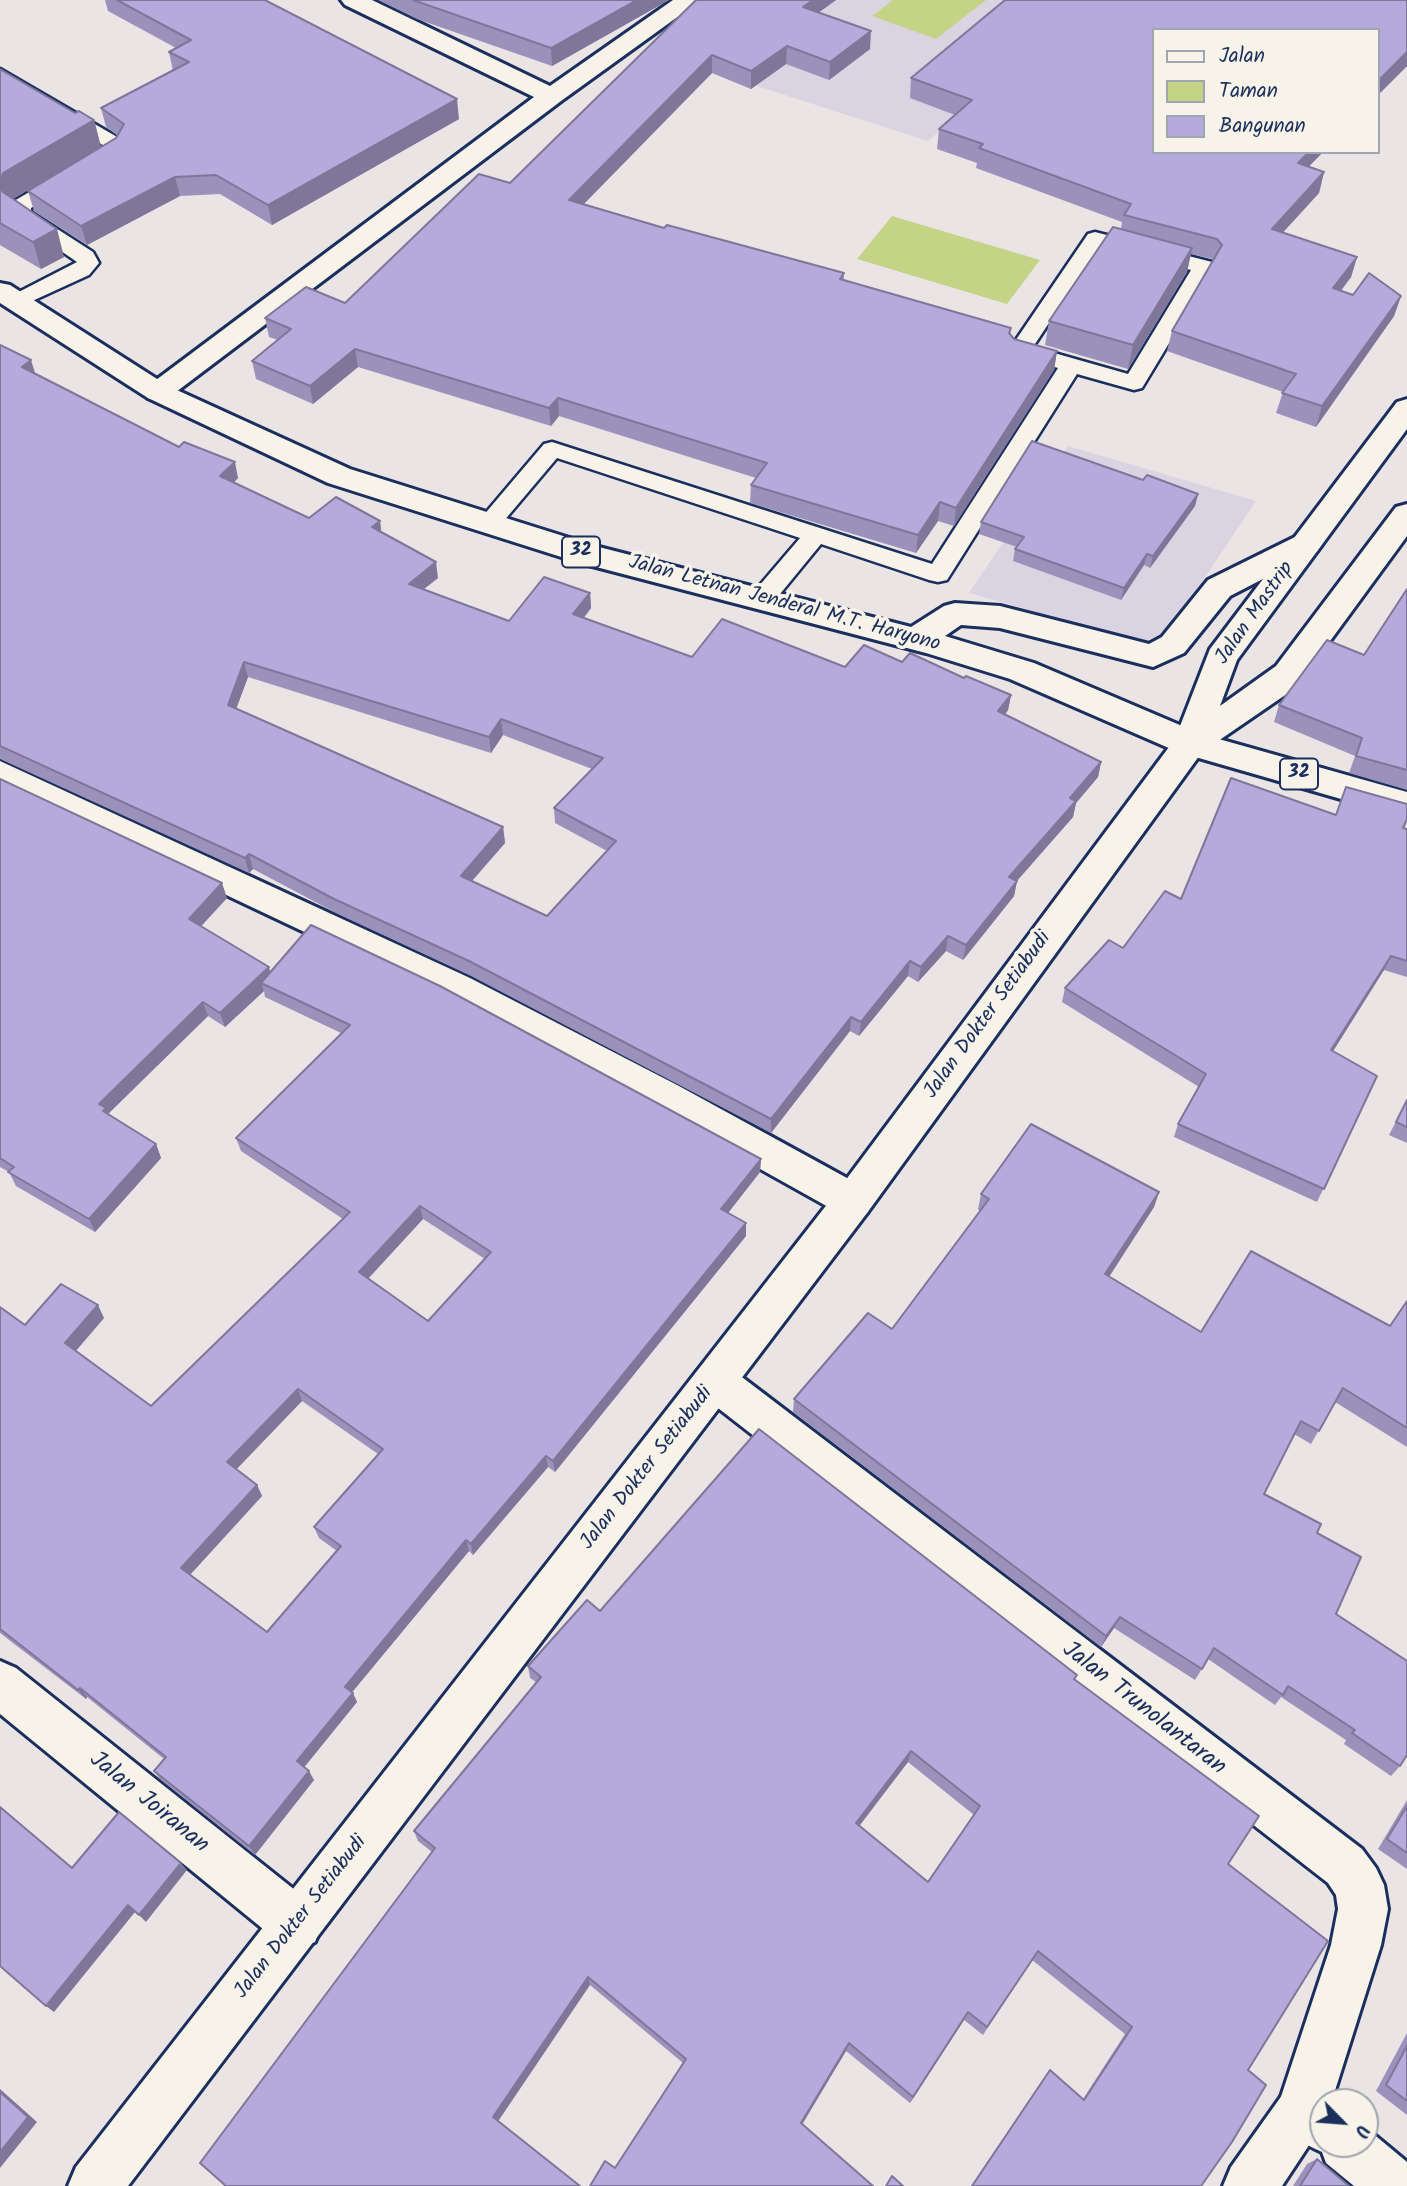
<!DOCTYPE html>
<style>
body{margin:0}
#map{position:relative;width:1407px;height:2186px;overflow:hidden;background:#eae4e5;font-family:Kalam,sans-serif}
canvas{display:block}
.legend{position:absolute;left:1152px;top:28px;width:228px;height:126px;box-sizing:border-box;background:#f7f3e8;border:2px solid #9fa5b1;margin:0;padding:9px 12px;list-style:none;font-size:21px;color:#1b2f5e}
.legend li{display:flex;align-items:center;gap:14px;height:35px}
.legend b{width:35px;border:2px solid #9fa5b1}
.north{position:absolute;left:1309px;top:2088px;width:70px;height:70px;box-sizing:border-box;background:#f7f3e8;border:2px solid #9fa5b1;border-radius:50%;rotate:115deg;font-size:19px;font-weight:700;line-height:28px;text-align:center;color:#1b2f5e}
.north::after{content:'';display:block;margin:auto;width:24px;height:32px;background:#1b2f5e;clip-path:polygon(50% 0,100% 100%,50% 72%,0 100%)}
</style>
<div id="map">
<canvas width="1407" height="2186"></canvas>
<ul class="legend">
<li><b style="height:9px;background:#f7f3e8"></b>Jalan</li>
<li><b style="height:19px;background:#c5d387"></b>Taman</li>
<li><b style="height:19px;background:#b4aadb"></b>Bangunan</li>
</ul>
<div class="north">U</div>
</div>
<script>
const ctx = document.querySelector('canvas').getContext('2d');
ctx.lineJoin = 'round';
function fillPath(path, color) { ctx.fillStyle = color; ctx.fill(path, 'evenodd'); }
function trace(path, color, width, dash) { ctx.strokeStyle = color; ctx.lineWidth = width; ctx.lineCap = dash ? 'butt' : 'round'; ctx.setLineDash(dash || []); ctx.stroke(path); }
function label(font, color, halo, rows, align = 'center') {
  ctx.font = font + ' Kalam,sans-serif'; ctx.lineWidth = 7; ctx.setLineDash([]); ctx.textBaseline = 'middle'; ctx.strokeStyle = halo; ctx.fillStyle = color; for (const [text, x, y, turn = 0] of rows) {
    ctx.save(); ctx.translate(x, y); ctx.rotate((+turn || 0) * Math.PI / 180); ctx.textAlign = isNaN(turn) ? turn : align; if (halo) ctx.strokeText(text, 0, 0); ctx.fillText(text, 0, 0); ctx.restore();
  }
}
fillPath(new Path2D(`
 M720,0H1093L928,141L648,51Z
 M1068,446L1256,501L1169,631L1143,642L969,593Z`), '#dad3e2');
fillPath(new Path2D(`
 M893,0H986L936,39L872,16Z
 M892,216L1040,260L1007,304L857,259Z`), '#c5d387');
const service = new Path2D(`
 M0,69L124,141L127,145L119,156L31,208V212L93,252L99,263L89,275L17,308L9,307L6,302L9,297L77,262L13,218L10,214L14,201L106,147L0,83Z
 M1095,232L1212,262L1215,267L1142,388L1134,390L1077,374L947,580L938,582L929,580L821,544L771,605L762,607L753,605L750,599L753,593L800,538L557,458L497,529L489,531L481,529L477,523L544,444L552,442L932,564L1058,368L1012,355L1009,350L1088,234ZM1100,246L1191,270L1128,374L1033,347Z`);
const minor = new Path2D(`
 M341,0H372L550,86L673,0H701L561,101L168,398L158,401L148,398L143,392L148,386L534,97L345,5Z
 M0,761L470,978L679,1086L867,1189L873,1201L867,1213L853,1218L839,1213L651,1108L444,998L0,788Z
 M0,1661L16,1668L315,1906L322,1924L315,1942L297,1949L279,1942L0,1714Z
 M1303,2083L1321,2091L1326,2102H1323L1321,2127L1282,2186H1223L1231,2167L1285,2091Z`);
const tertiary = new Path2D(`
 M715,1362L730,1368L1362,1849L1376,1868L1384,1885L1388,1909L1381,1945L1332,2100L1335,2102H1323V2144H1365V2127L1407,2162V2186H1354L1326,2163L1322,2152C1299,2142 1286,2132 1277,2109L1331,1945L1338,1909L1336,1895L1328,1883L700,1394L694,1381L700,1368Z`);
const primary = new Path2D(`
 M1407,399V429L1237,660L1220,706L1276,666L1396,507L1407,504V536L1300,682L1291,691L1202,752L867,1213L128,2186H68L76,2167L839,1189L1175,739L1210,649L1397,402Z`);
const trunk = new Path2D(`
 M0,283L10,285L168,386L350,469L595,546L911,627L944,606L955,603L1000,606L1149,644L1162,637L1208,580L1295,537L1306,534L1317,537L1322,544L1317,551L1230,596L1184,653L1153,667L1000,628L961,625L945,636L1034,663L1201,734L1407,792V818L1178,752L1010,679L926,653L577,562L328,483L148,398L0,303Z`);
trace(service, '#1b2f5e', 5);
trace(minor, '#1b2f5e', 6);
trace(tertiary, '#1b2f5e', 6);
trace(primary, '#1b2f5e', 6);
trace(trunk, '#1b2f5e', 6);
fillPath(service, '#f7f3e8');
fillPath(minor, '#f7f3e8');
fillPath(tertiary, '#f7f3e8');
fillPath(primary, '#f7f3e8');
fillPath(trunk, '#f7f3e8');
fillPath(new Path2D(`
 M105,0H265L459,119L272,225L220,194L180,196L87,245L34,211L28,191L116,138L118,136L106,127L101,108L173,71L169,52L176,48L108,11Z
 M378,0H669L552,66L417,19Z
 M696,0H836L819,12L870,49L829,80L786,64L751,89L712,73L584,204L664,228L844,273V280L1011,328L1010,334L1014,339L1057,351L1054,370L954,526L938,521L916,553L750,503L751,485L756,478L559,416L551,426L358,367L313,404L256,379L252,361L278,340L269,337L265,318L345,303L510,183Z
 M1005,0H1407V66L1377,96V30H1153V152H1323L1308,167L1324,172L1319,193L1282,233L1357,257L1351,277L1341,291L1353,295L1369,273L1401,296L1394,316L1316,427L1276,413L1283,392L1167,351L1172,331L1213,259L1191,254L1187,272L1128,369L1045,345L1049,321L1113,227L1121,229L1122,222L976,168L977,163L937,149L939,129L955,115L910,98L911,78Z
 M0,69L75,113L94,120L101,147L13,199L64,257L41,269L0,245Z
 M0,345L35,374L238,478L234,482L309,518L380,521L381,532L438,578L424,589L509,621L590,593L591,608L584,618L692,657L845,667L902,662L964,678L1011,695L1008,710L1005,714L1101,762L1098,777L1076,803L1073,817L1017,881L1014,896L963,960L946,951L918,982L908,976L859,1036L850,1031L771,1133L471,976L338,914L253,869L249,873L0,759ZM248,677L491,753L503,735L592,769L554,808L555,823L607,851L547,916L472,881L505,843L503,827L236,709Z
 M1143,480L1198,494L1195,506L1150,568L1144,565L1121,600L1013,561L1015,549L1017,547L979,534L981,522Z
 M1407,589V790L1349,773L1355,756L1274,722L1279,705L1364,655Z
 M0,779L227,898L201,926L270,972L761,1159L760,1172L728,1213L746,1236L555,1472L548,1467L473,1555L469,1551L352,1692L357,1702L304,1767L314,1780L255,1855L160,1779L154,1771L164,1759L87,1697L86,1699L0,1633V1307L25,1325L104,1318L76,1351L151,1406L343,1219L241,1151L236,1138L341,1033L265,997L264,991L225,1027L208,1016L108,1114L156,1144L161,1158L95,1232L16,1186L9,1172L0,1167ZM423,1219L485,1259L428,1321L368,1279ZM302,1401L378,1454L314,1527L319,1538L337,1551L267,1632L190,1575L262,1496L257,1485L236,1469Z
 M1346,787L1407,821L1404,828L1407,829V977L1384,970L1333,1051L1377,1076L1317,1202L1174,1137L1178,1124L1199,1087L1062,1002L1065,988L1123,948L1181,899L1336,814Z
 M1407,1100V1143L1389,1135Z
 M1159,1192L1154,1207L1109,1277L1201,1332L1390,1326L1407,1301V1447L1335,1402L1311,1444L1294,1434L1264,1494L1317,1533L1336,1614L1400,1766L1391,1776L1344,1744L1346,1740L1281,1697L1275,1705L1208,1659L1195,1680L1114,1628L1101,1647L793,1412L794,1399L892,1329L980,1211L978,1209L981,1194Z
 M600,1611L1077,1675L1075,1680L1228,1864L1248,2070L1201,2186H971L1050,2070L1083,2099L1125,2034L1032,1960L983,2035L964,2020L910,2103L846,2051L802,2125L615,2168L683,2063L590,1985L226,2186L432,1852L418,1841L414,1831L536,1682L530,1678L528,1666ZM908,1762L974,1815L928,1882L859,1825Z
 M1407,1800V1869L1378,1849Z
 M1407,2033V2115L1376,2091Z
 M1317,2159L1349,2186H1293L1307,2164Z`), '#9b92bc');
fillPath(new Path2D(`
 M637,0H669L552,66L551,48Z
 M813,0H836L803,24V7Z
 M871,31L870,49L829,80L830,62Z
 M787,46L786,64L751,89V71Z
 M1407,52V66L1377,96V82Z
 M712,55V73L570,218L569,200Z
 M457,99L459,119L272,225L268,205Z
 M94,120L101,147L11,200L7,213L0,189V183L3,173Z
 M1309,152H1323L1292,184L1298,163Z
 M1324,172L1319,193L1267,250L1272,229Z
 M175,177L180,196L87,245L81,226Z
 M57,229L64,257L41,269L33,242Z
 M1192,248L1187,272L1128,369L1133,345Z
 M1357,257L1351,277L1327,308L1333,288Z
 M1401,296L1394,316L1316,427L1322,406Z
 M355,349L358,367L313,404L310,386Z
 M1057,351L1054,370L954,526L956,508Z
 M31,360L36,376L22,367Z
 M558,398L559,416L551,426L549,408Z
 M235,462L238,478L224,492L220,476Z
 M1198,494L1195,506L1150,568L1153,556Z
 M940,502L938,521L916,553L918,535Z
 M380,521L382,537L372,527Z
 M1147,554L1144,565L1121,600L1124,588Z
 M436,562L438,578L411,599L409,584Z
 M590,593L591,608L574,629L573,614Z
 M244,662L248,677L232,720L228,705Z
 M1011,695L1008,710L996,727L998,711Z
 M501,719L503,735L491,753L489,737Z
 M1101,762L1098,777L1076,803L1073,817L1007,892L1009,877L1070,798Z
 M503,827L505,843L463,891L461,876Z
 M249,854L253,869L249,873L245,858Z
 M1017,881L1014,896L963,960L966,945Z
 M222,883L227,898L194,934L189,919Z
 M948,936L946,951L918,982L921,967Z
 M1391,956L1384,970L1325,1064L1331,1050Z
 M910,961L908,976L859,1036L861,1022Z
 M269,967L273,982L261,983L264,991L225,1027L220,1013Z
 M203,1002L208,1016L108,1114L109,1125L99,1104Z
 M851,1017L850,1031L771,1133V1119Z
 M156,1144L161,1158L95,1232L89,1219Z
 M761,1159L760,1172L721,1222V1209Z
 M1159,1192L1154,1207L1101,1289L1105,1274Z
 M420,1206L423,1219L362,1285L359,1272Z
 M746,1223V1236L555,1472L553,1461Z
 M98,1305L104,1318L72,1355L65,1343Z
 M298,1389L302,1401L232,1474L227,1462Z
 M546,1456L548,1467L473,1555L471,1544Z
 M257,1485L262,1496L187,1578L181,1568Z
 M466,1540L469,1551L349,1696L345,1687Z
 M1120,1617L1114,1628L1101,1647L1106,1636Z
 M80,1688L87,1697L86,1699L78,1690Z
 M353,1693L357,1702L302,1770L297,1761Z
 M911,1751L908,1762L854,1833L856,1823Z
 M309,1771L314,1780L255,1855L249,1846Z
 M181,1863L187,1870L146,1922L139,1915Z
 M128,1905L135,1912L54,2012L46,2006Z
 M588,1977L590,1985L497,2123L493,2117Z
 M968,2012L964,2020L910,2103L913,2097Z
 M849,2043L846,2051L799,2129L801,2123Z
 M0,2089L37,2122L0,2168Z`), '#7e7799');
const building = new Path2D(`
 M117,0H265L457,99L268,205L216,175L175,177L81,226L28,191L116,138L124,124L101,108L189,62L169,52L191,40Z
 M413,0H637L551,48Z
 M696,0H813L803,7L871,31L830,62L787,46L751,71L712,55L569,200L664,228L667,225L844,273L840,279L1011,328L1009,333L1014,339L1057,351L956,508L940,502L918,535L751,485L767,463L558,398L549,408L355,349L310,386L252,361L291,329L265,318L306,287L345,303L479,174L510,183Z
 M1005,0H1407V52L1377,82V30H1153V152H1309L1298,163L1324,172L1272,229L1357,257L1333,288L1353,295L1369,273L1401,296L1322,406L1282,393L1296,374L1172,331L1222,245L1217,239L1124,215L1131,204L979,148L983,144L939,129L972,100L911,78Z
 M0,69L75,113L79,111L94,120L3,173L0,183Z
 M0,187L3,192L57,229L33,242L0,223Z
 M1113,227L1192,248L1133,345L1049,321Z
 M0,345L31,360L22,367L179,447L184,442L235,462L220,476L309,518L336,497L380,521L372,527L436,562L409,584L509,621L544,577L590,593L573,614L692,657L722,619L845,667L864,645L902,662L910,653L964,678L966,676L1011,695L998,711L1101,762L1070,798L1076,801L1009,877L1017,881L966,945L948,936L921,967L910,961L861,1022L851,1017L771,1119L469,961L334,899L249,854L245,858L0,746ZM244,662L489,737L501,719L603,758L554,808L616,841L547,916L461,876L503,827L228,705Z
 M1032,441L1143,480L1147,475L1198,494L1153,556L1147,554L1124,588L1015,549L1024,537L981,522Z
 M1407,589V770L1356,756L1362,738L1279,705L1327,640L1364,655Z
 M1231,778L1336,815L1346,787L1407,804V819L1403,828L1407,829V961L1391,956L1331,1050L1377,1076L1324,1189L1178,1124L1206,1074L1065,988L1109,940L1123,948L1165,891L1181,899Z
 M0,779L222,883L189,919L269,967L220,1013L203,1002L99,1104L106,1108L103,1111L156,1144L89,1219L8,1172L14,1167L0,1158Z
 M311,925L440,986L761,1159L721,1209L746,1223L553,1461L546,1456L471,1544L466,1540L345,1687L353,1693L297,1761L309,1771L249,1846L154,1771L166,1757L80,1688L78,1690L0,1629V1307L25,1325L61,1284L98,1305L65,1343L151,1406L350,1212L236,1138L350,1025L261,983ZM420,1206L491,1252L428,1321L359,1272ZM298,1389L383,1449L314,1527L341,1546L267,1632L181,1568L257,1485L227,1462Z
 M1407,1100V1127L1396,1122Z
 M1031,1124L1159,1192L1105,1274L1201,1332L1251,1251L1390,1326L1407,1301V1428L1343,1388L1319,1431L1301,1421L1264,1494L1321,1524L1317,1533L1361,1557L1336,1614L1407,1661V1755L1400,1766L1352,1733L1355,1730L1288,1686L1283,1695L1214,1648L1202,1669L1120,1617L1106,1636L794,1399L868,1313L892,1329L989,1199L981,1194Z
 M759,1429L1077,1675L1074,1679L1259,1816L1228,1864L1328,1941L1248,2070L1266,2085L1232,2142L1201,2186H972L1050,2070L1084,2100L1132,2027L1038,1951L987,2027L968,2012L913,2097L849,2043L801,2123L873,2186H590L605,2161L615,2168L686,2059L588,1977L493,2117L580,2186H226L200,2163L435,1848L414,1831L541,1677L528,1666L587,1600L600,1611ZM911,1751L980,1806L928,1882L856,1823Z
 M1407,1806V1853L1387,1839Z
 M0,1807L72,1868L119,1812L181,1863L139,1915L128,1905L46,2006L0,1966Z
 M1407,2046V2101L1386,2085Z
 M0,2092L28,2117L0,2152Z
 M1317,2159L1349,2186H1300Z
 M892,2176L903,2186H886Z`);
fillPath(building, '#b4aadb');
trace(building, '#7e7799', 2);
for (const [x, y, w] of [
 [581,552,38],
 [1299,774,38]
]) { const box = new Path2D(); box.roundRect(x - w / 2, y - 15.5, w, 31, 5); ctx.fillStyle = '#f7f3e8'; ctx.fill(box); trace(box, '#1b2f5e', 2); }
label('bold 19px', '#1b2f5e', null, [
 ["32",581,552],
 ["32",1299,774]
]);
label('21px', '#1b2f5e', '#f7f3e8', [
 ["Jalan Letnan Jenderal M.T. Haryono",784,605,15],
 ["Jalan Mastrip",1256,614,-55],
 ["Jalan Dokter Setiabudi",989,1016,-54],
 ["Jalan Dokter Setiabudi",648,1469,-52],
 ["Jalan Dokter Setiabudi",302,1918,-52]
]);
label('24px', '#1b2f5e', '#f7f3e8', [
 ["Jalan Trunolantaran",1143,1710,38],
 ["Jalan Joiranan",148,1804,39]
]);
</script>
